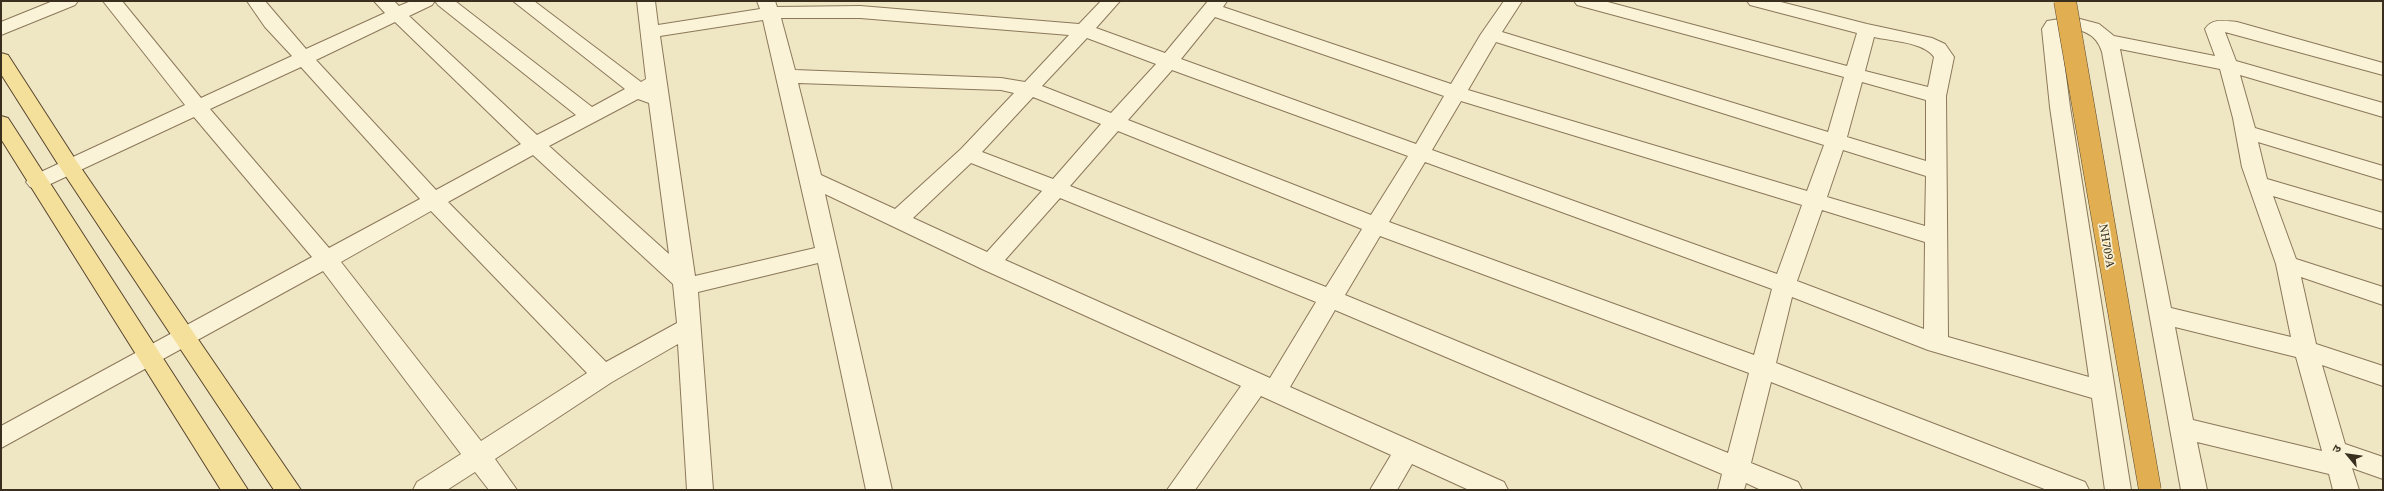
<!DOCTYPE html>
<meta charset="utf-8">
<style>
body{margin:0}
#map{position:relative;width:2384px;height:491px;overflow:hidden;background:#efe6c4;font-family:"Source Serif 4","Noto Sans Devanagari",serif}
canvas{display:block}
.frame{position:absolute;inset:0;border:2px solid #3a2e1e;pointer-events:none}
.north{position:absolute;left:2328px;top:435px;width:40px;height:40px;-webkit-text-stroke:3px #f7f0d4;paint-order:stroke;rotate:299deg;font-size:11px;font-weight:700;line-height:16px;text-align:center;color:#3a2e1e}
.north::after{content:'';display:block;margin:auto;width:14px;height:18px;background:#3a2e1e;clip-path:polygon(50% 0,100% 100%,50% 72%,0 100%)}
</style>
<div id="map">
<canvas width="2384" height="491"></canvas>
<div class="frame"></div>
<div class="north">उ</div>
</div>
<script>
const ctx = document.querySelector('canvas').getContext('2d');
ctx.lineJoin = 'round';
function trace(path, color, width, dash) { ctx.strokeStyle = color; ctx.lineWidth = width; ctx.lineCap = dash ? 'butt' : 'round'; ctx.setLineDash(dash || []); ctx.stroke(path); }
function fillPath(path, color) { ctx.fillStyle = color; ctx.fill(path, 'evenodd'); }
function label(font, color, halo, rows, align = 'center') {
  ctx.font = font + ' "Source Serif 4",serif'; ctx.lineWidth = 3.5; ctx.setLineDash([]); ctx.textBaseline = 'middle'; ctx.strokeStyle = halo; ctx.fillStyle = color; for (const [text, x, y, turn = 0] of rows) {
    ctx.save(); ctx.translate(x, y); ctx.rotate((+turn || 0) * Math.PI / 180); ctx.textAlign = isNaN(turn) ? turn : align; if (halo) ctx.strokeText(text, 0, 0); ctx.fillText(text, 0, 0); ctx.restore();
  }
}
const minor = new Path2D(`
 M53,1H78L75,5L1,35V22Z
 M103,1H122L201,98L292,56L265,27L247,1H265L306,49L385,13L374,1H394L399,6L411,1H455L592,107L625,89L513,1H534L641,82L646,79L637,1H655L658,25L760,9L757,1H775L777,7L860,6L1079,24L1101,1H1120L1096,28L1165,53L1208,1H1227L1223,7L1451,84L1481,34L1504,1H1522L1502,32L1828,132L1844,77L1577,5L1574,1H1604L1847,66L1857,33L1750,5L1747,1H1777L1867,24L1932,38L1945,44L1954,57L1946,96L1948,337L2089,377L2050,107L2042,29L2047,21L2066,18L2080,19L2099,24L2114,36L2215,56L2205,29C2212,18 2225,21 2237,22L2383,63V75L2225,32L2236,61L2383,103V117L2240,75L2255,128L2383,166V180L2258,142L2267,179L2383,213V229L2273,196L2296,259L2383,287V305L2301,277L2316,344L2383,366V386L2322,365L2345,444L2383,457V479L2352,468L2359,490H2333L2329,474L2197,442L2207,490H2181L2102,52C2096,32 2079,28 2060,29L2070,107L2131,490H2105L2092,398L1928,350L1792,297L1776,363L2085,482L2089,490H2047L1771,382L1751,463L1798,482L1802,490H1761L1746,483L1744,490H1718L1722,474L1335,310L1290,387L1504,482L1508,490H1469L1412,464L1397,490H1370L1391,455L1261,396L1195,490H1167L1241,386L982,269L825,194L892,490H866L818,263L698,292L713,490H687L678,344L612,382L495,459L517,490H489L475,472L447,490H413L417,482L461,454L323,271L1,448V426L312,257L194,117L44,187L37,189L30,187L26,182L30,177L185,105ZM435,1L438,5L576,115L537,135L409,16L432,5ZM1215,17L1444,96L1416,144L1181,59ZM781,18H860L1069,35L1025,82L1001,78L795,70ZM763,20L815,248L695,276L660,36ZM395,22L521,144L436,190L316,60ZM1874,37C1891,41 1924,42 1934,57L1928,87L1865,71ZM1087,38L1156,64L1111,113L1042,86ZM1496,42L1824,145L1807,191L1468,90ZM2120,49L2220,69L2233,118L2242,167L2276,264L2291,337L2171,308ZM301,67L420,199L329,248L210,109ZM1172,70L1408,156L1371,215L1128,120ZM1862,82L1926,100V161L1847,137ZM798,83L1001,90L1014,93L961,149L895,209L821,175ZM1033,97L1101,124L1053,179L982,152ZM638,99L649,103L669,254L549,146ZM1461,101L1802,205L1777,274L1432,150ZM1118,131L1362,229L1326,287L1070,186ZM1843,150L1926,176L1925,226L1827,197ZM533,155L673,284L677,323L606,362L448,202ZM1425,162L1772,289L1754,355L1389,222ZM971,163L1042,191L987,252L913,218ZM1060,198L1316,302L1270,378L1005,260ZM1822,210L1925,242L1924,329L1797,281ZM431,211L587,373L481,441L341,262ZM1380,236L1749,373L1728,453L1345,295ZM2175,327L2296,357L2322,451L2193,420Z`);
const major = new Path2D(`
 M1,53L8,55L77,162L301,490H274L63,172L1,74Z
 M1,116L8,118L248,490H221L1,139Z`);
trace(minor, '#8b785a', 2);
trace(major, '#58462e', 2);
fillPath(minor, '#faf3d7');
fillPath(major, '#f4e09b');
const highwayBridge = new Path2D(`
 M2065,1L2150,490`);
trace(highwayBridge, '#58462e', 23, []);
trace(highwayBridge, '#e1af52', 22);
label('12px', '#3a2e1e', '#f7f0d4', [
 ["NH709A",2106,246,80]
]);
</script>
